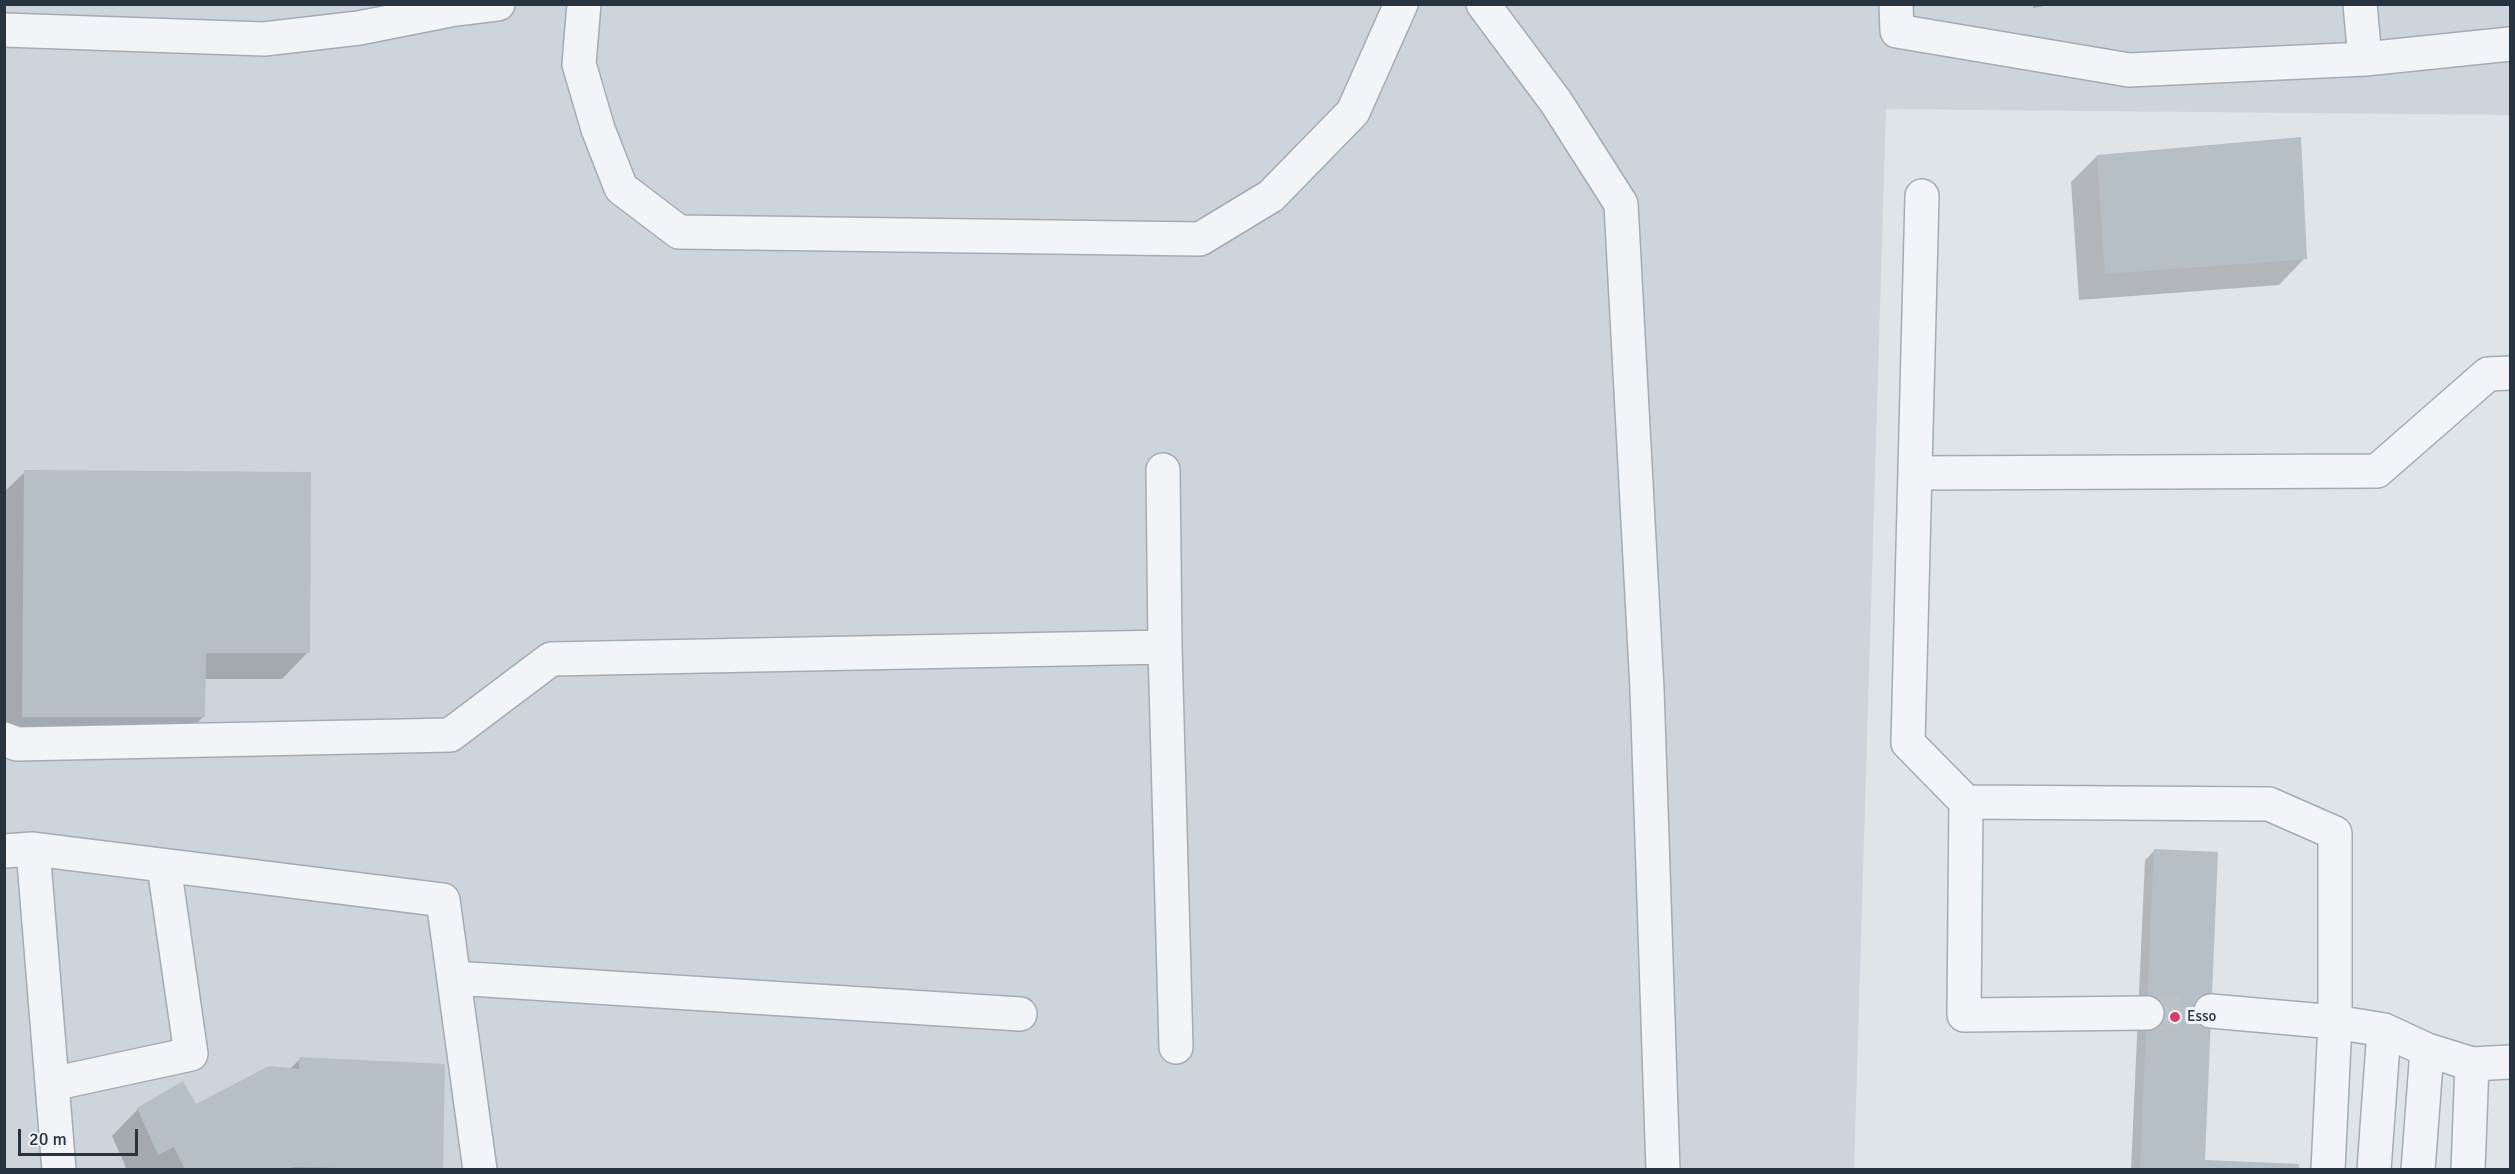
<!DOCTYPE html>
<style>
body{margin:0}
#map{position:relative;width:2515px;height:1174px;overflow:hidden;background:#dfe4e9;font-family:Signika,sans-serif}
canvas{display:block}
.frame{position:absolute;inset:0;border:6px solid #273440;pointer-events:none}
.scale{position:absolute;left:18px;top:1129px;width:120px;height:27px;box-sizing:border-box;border:3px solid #273440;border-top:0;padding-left:8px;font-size:18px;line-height:21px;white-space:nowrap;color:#273440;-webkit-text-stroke:4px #eff3f6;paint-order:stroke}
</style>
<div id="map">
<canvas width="2515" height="1174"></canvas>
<div class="frame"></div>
<div class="scale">20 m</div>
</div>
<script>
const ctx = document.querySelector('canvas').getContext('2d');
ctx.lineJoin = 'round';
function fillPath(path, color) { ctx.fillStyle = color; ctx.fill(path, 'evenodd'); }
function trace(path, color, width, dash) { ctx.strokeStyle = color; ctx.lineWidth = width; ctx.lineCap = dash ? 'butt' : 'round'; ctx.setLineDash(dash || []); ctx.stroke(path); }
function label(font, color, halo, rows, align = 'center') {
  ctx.font = font + ' Signika,sans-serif'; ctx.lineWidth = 6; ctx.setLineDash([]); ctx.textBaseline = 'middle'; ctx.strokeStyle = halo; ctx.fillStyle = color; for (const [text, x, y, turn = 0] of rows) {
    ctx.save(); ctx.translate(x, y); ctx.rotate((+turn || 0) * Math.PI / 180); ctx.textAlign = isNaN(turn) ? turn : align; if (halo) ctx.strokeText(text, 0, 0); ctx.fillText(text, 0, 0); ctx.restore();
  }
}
fillPath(new Path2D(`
 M5,5H2510V115L1886,109L1854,1169L5,1170Z`), '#cdd4db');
fillPath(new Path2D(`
 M2033,4H2056L2033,8Z
 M2097,156L2305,258L2279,285L2079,300L2071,182Z
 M25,472L308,652L282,679H204L203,717L177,743H4V492Z
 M2154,851L2201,1162L2297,1170H2131L2145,860Z
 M300,1059L441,1170H127L112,1136L138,1109L195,1106L290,1069Z`), '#0003');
fillPath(new Path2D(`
 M2301,137L2307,259L2105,274L2097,155Z
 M24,470L311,472L310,653H206L205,717H22Z
 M2154,849L2218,852L2205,1160L2299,1164V1170H2140Z
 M299,1057L445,1064L443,1170L292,1167L293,1170H185L174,1147L158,1155L137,1108L183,1081L196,1104L269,1066L299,1069Z`), '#b6bec6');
trace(new Path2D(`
 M2147,1013L2211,1011`), '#bac1c7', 33, [33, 16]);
const minor = new Path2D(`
 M584,4L579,64L598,129L621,188L679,232L1200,239L1271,196L1353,112L1401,4
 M1483,4L1556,102L1621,204L1647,689L1663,1170
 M1896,4L1897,31L2129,70L2365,59
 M2360,4L2365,59L2510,44
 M4,30L264,39L359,28L450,10L498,4
 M1922,196L1908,743L1966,802
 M1163,470L1165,647L1176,1047
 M1915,473L2377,471L2488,374L2510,373
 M4,739L17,744L450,735L551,659L1165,647
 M33,849L443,900L480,1170
 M4,851L33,849L59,1170
 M454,978L1020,1014
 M2211,1011L2335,1022L2384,1030L2427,1050L2472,1064
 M2147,1013L1964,1015L1966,802L2269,804L2335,833V1022L2328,1170
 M52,1084L191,1054L164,866
 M2374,1170L2384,1030
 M2418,1170L2427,1050
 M2468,1170L2472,1064L2510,1062`);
trace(minor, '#a4acb3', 36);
trace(minor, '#f2f4f7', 33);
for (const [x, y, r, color] of [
 [2175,1017,6,"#d2406d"]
]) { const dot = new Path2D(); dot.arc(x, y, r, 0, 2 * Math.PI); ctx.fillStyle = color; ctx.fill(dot); trace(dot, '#eff3f6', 2); }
label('15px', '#273440', '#eff3f6', [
 ["Esso",2187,1017]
], 'left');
</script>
